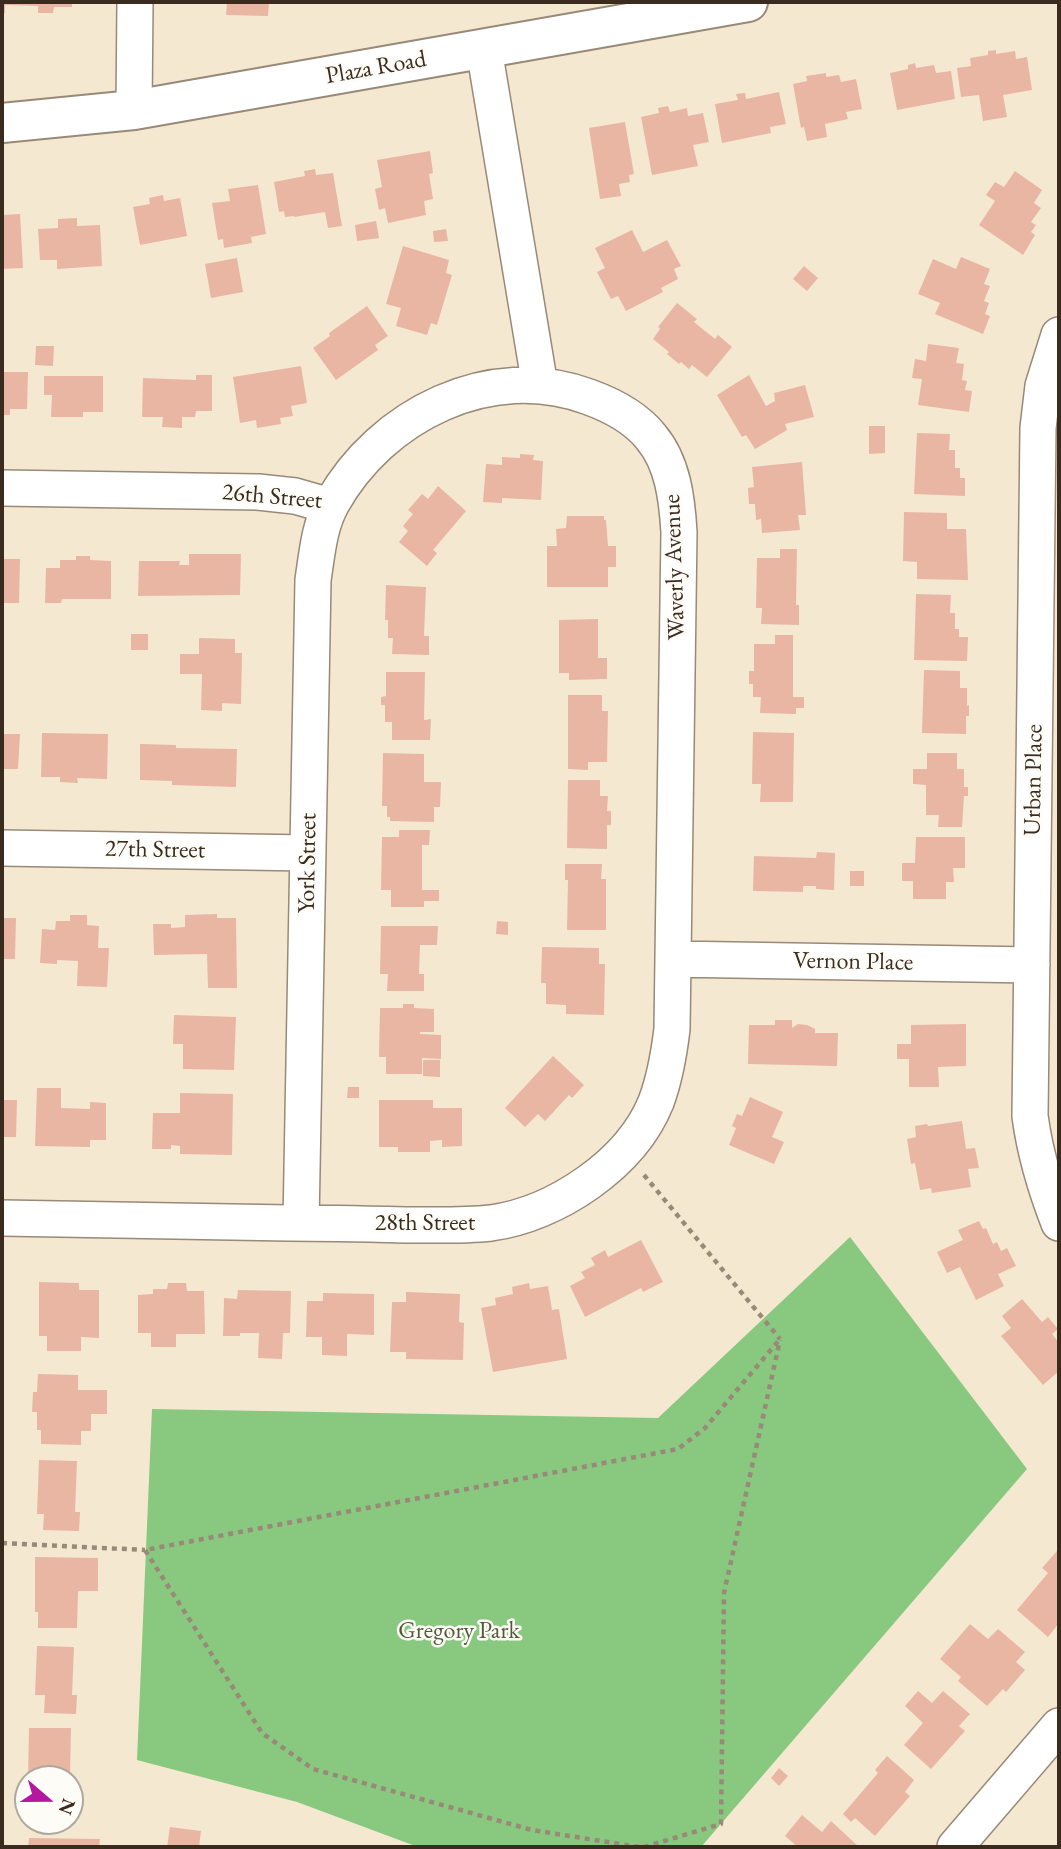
<!DOCTYPE html>
<style>
body{margin:0}
#map{position:relative;width:1061px;height:1849px;overflow:hidden;background:#f5e8d1;font-family:"EB Garamond",serif}
canvas{display:block}
.frame{position:absolute;inset:0;border:4px solid #3b2a1e;pointer-events:none}
.north{position:absolute;left:14px;top:1765px;width:70px;height:70px;box-sizing:border-box;background:#fdfcf7;border:2px solid #afa8a0;border-radius:50%;rotate:110deg;font-size:19px;font-weight:700;line-height:28px;text-align:center;color:#3b2a1e}
.north::after{content:'';display:block;margin:auto;width:24px;height:32px;background:#b5179e;clip-path:polygon(50% 0,100% 100%,50% 72%,0 100%)}
</style>
<div id="map">
<canvas width="1061" height="1849"></canvas>
<div class="frame"></div>
<div class="north">N</div>
</div>
<script>
const ctx = document.querySelector('canvas').getContext('2d');
ctx.lineJoin = 'round';
function fillPath(path, color) { ctx.fillStyle = color; ctx.fill(path, 'evenodd'); }
function trace(path, color, width, dash) { ctx.strokeStyle = color; ctx.lineWidth = width; ctx.lineCap = dash ? 'butt' : 'round'; ctx.setLineDash(dash || []); ctx.stroke(path); }
function label(font, color, halo, rows, align = 'center') {
  ctx.font = font + ' "EB Garamond",serif'; ctx.lineWidth = 5; ctx.setLineDash([]); ctx.textBaseline = 'middle'; ctx.strokeStyle = halo; ctx.fillStyle = color; for (const [text, x, y, turn = 0] of rows) {
    ctx.save(); ctx.translate(x, y); ctx.rotate((+turn || 0) * Math.PI / 180); ctx.textAlign = isNaN(turn) ? turn : align; if (halo) ctx.strokeText(text, 0, 0); ctx.fillText(text, 0, 0); ctx.restore();
  }
}
fillPath(new Path2D(`
 M850,1237L1027,1469L701,1847H418L297,1802L137,1760L152,1409L658,1418Z`), '#89c87f');
fillPath(new Path2D(`
 M2,2H72V7H54L53,13H38V6L5,5V13H2Z
 M227,2H269L268,16L226,15Z
 M996,50V54L1015,51L1016,59L1027,57L1032,90L1003,95L1007,117L983,121L979,95L961,97L957,68L971,66L970,58L988,55V51Z
 M915,63L916,68L934,65L936,73L951,71L955,99L897,110L890,73L908,69V65Z
 M826,73V77L839,75L841,82L856,79L862,109L846,112L848,119L825,124L827,137L807,141L804,127L801,128L793,84L807,81L806,76Z
 M779,92L786,124L770,127L771,133L722,143L715,104L738,100L736,94L745,93L746,99Z
 M668,106L670,112L687,108L688,116L703,113L709,142L693,145L698,166L652,175L641,117L659,113L658,108Z
 M625,122L634,174L629,175L630,182L619,184L621,196L600,199L589,128Z
 M430,151L433,173L429,174L433,199L424,201L426,215L388,223L385,208L379,210L375,189L382,187L377,160Z
 M315,169L316,175L333,173L342,226L328,228L325,212L294,217V216L285,217L284,211L279,212L274,182L305,176L304,171Z
 M1015,171L1042,190L1034,203L1041,208L1031,222L1036,225L1031,232L1035,235L1023,255L979,225L995,201L986,195L995,182L1004,187Z
 M258,185L266,234L251,237L252,243L224,248L223,239L218,240L212,203L230,201L228,189Z
 M163,195L164,201L180,198L187,236L140,245L133,207L150,204L149,198Z
 M20,214L23,268L2,269V215Z
 M77,218V226L100,225L102,266L57,269V260H40L38,229L58,228V219Z
 M376,221L379,238L357,241L355,225Z
 M446,229L448,241L434,242L433,231Z
 M632,230L643,252L667,240L681,266L674,269L678,279L661,288L663,292L626,311L618,296L611,299L597,272L605,268L595,248Z
 M403,246L449,260L446,273L452,275L437,325L431,323L427,335L396,326L401,308L386,304Z
 M961,257L990,269L984,284L990,286L984,301L989,303L985,314L990,316L983,334L935,314L940,303L918,294L933,259L956,269Z
 M237,258L243,292L211,298L205,264Z
 M804,266L818,278L807,291L793,279Z
 M677,303L697,319L694,322L715,339L718,335L732,347L707,377L692,365L689,369L681,362L679,364L667,354L669,352L653,339L660,329L658,327Z
 M367,306L388,336L375,345L378,350L336,380L313,348L330,336L329,333Z
 M928,344L959,348L956,363L964,364L962,380L967,381L965,390L972,391L969,412L918,405L922,379L912,378L915,359L926,361Z
 M36,346H54L53,366L35,365Z
 M301,366L307,403L291,406L293,416L280,418L281,424L257,428L256,420L240,423L233,377Z
 M2,372H28L27,409H10V415H2Z
 M196,375H212V411H196L195,417H182V428L162,427L163,417H142L143,378L196,380Z
 M749,375L766,406L775,401L774,393L805,385L814,417L785,424L787,430L755,449L746,435L742,437L717,395Z
 M44,376H103V412H83V417H51L52,395H44Z
 M869,426H885V453L869,454Z
 M917,433L950,434L949,450H955V468H960V478H965V496L914,494Z
 M520,454L534,455L533,460L543,461L541,500L502,498V503L483,502L486,464L502,465V457L520,458Z
 M802,462L806,515H798L800,530L762,533L761,519L756,520L755,504H749L748,488L754,487L752,467Z
 M438,486L466,511L433,550L437,553L427,566L399,542L408,531L403,526L413,514L408,510L422,494L428,499Z
 M904,512L947,513V529H966L968,580L917,579V562L903,561Z
 M567,516H604V520H606L608,546H616V567H608V587H547V546H557L556,529L566,528Z
 M780,549H797L796,605H799V625L761,624L762,608H756L757,558H780Z
 M189,554H241L240,595L138,596L139,561H180L179,565H189Z
 M76,556H90V560L111,561V599H62L61,603H45L46,568H60V560H76Z
 M2,559H20L19,603H2Z
 M386,585L426,587L424,636H429V655L392,654L393,638H388V620H385Z
 M916,594L951,595L950,613H955V629H959V637H968L967,661L914,660Z
 M598,619V658H607V679L569,680V673H559V620Z
 M131,634H148V650H131Z
 M775,635H793V697H804V708H796V714L760,713L761,697H753V684H749V671H754V644H775Z
 M199,638L235,639V653H242L241,704L222,703V711L201,710L202,674H180V654H199Z
 M924,670L960,671V688H967V706L969,705V716H966V734L922,733Z
 M386,672H425L424,720L431,719L430,740H392V722H385V705H381V697L386,696Z
 M568,695H602V711H608L607,762H588V770L568,769Z
 M753,732L794,733L793,802H760L761,784H752Z
 M42,733L108,734L107,779L77,778L78,783L60,782V777H41Z
 M2,734H20L18,769H2Z
 M140,744L176,745V748L237,749L236,787L172,785V781L140,780Z
 M383,753L424,754V782H441L440,807H434V822L390,821V817H387V806H382Z
 M927,753H957V769H964V787H968V796H964L962,827H938L939,815H926V785L913,784V769H927Z
 M568,780H600V796H608L607,811H611V825H607V849L567,848Z
 M399,830H430L429,845H422V890H439V901H424V907H391V890H381L382,837H399Z
 M916,837H965V868H953L954,882H946V899H913V881H902V863H915Z
 M817,852L835,853L834,890L816,889V886H803V892L753,891L754,856L816,858Z
 M565,864H602L601,879H606V930H567L568,880H565Z
 M850,871H864V886H850Z
 M217,914V918H236L237,988H208L207,954L154,955L153,924H171V928L185,927V915Z
 M70,915H87V925L99,926L98,948H109L107,987L77,986L78,961L57,960V964L40,963L42,929L55,930L56,921H70Z
 M2,918H16L15,959H2Z
 M497,921L508,922V935L496,934Z
 M381,926H438L437,945H420L419,974H424V991H387L388,974H380Z
 M542,947L599,948V964H605L604,1015L566,1014V1005L546,1004V983H541Z
 M403,1004H414V1008L434,1009V1032H420V1034L441,1035V1059L422,1058V1074H386V1057H379L380,1008H403Z
 M174,1015L236,1017L234,1070L183,1069V1044H173Z
 M775,1020H792V1028L798,1024L807,1025L815,1029V1033H838L837,1066L748,1064L749,1025H775Z
 M966,1024V1066L938,1067L939,1087H909V1059H897V1044H911V1025Z
 M553,1056L584,1085L572,1098L569,1095L545,1121L538,1114L525,1127L505,1108Z
 M423,1060H440V1077L423,1076Z
 M348,1087H359V1098H347Z
 M37,1088H61V1108L90,1109V1102L106,1103V1140H90V1147L35,1146Z
 M180,1093L233,1094L232,1155L180,1154V1146L171,1145V1149H152L153,1113H180Z
 M750,1097L783,1112L772,1137L784,1142L774,1164L729,1145L736,1128L732,1126L737,1114L742,1116Z
 M2,1100H17L16,1137H2Z
 M379,1100H433V1108H462V1146L442,1147V1140L430,1141V1152H398V1147H379Z
 M962,1121L966,1149L975,1148L979,1168L968,1169L971,1187L932,1193L931,1188L920,1190L915,1163L911,1164L907,1139L916,1137L915,1126L927,1124L928,1126Z
 M979,1221L983,1229L986,1228L993,1244L997,1242L1001,1251L1007,1248L1016,1266L998,1274L1004,1286L976,1300L960,1267L947,1273L937,1252L963,1240L958,1230Z
 M641,1240L663,1282L643,1292L641,1288L585,1317L570,1286L585,1278L581,1272L595,1265L591,1258L605,1250L608,1257Z
 M39,1282L79,1283V1290H99V1338L81,1337V1351H47V1336H39Z
 M168,1283H186L187,1291H204L205,1334H176V1347H151V1333H138V1295L153,1294V1289H167Z
 M529,1283L530,1289L548,1286L552,1310L559,1309L567,1359L493,1372L481,1308L496,1305L495,1298L513,1294L512,1287Z
 M238,1290L291,1291L290,1333H283L282,1359L258,1358L259,1333H240V1336H223L224,1298L237,1299Z
 M406,1292L460,1294L459,1322L464,1323L463,1360L406,1359V1352H390L392,1302H406Z
 M323,1293L374,1294V1335L347,1334V1356L322,1355V1337H306L307,1301H323Z
 M1022,1299L1042,1322L1048,1317L1058,1329L1052,1334L1059,1343V1351L1057,1353L1059,1356V1371L1043,1385L1001,1336L1011,1328L1002,1316Z
 M38,1374L78,1375V1390H107V1414H91V1431H81V1445L41,1444V1430H37V1412H32L33,1392H37Z
 M39,1460L77,1461L75,1512H80L79,1531L43,1530L44,1514H37Z
 M1057,1551L1059,1553V1623L1048,1637L1017,1610L1048,1573L1042,1568Z
 M35,1557L98,1558V1591H78L77,1628H38V1612H35Z
 M970,1624L988,1639L998,1629L1025,1652L1016,1662L1025,1670L1006,1692L1003,1689L987,1706L958,1681L961,1677L940,1659Z
 M37,1646L74,1647L72,1695H77L76,1714L44,1713L45,1695H35Z
 M918,1691L932,1703L943,1691L970,1714L959,1726L965,1731L931,1769L904,1745L923,1723L905,1706Z
 M29,1728H71L70,1776H75V1800H70V1779H28Z
 M887,1756L914,1780L905,1792L910,1796L875,1836L855,1818L851,1822L843,1814L878,1773L875,1770Z
 M779,1768L788,1776L779,1786L771,1778Z
 M802,1815L822,1832L831,1821L858,1846L798,1847L785,1836Z
 M170,1827L201,1831L199,1847H167Z
 M29,1838L100,1839L99,1847H28Z`), '#e9b6a4');
const minor = new Path2D(`
 M484,49L540,386
 M134,110L135,2
 M1059,335L1043,386L1038,428L1030,1116C1035,1154 1045,1187 1059,1223
 M2,488L258,492L295,496L330,506
 M2,848L308,853
 M673,959L1032,965
 M2,1218C97,1220 193,1221 289,1223C328,1223 367,1224 406,1225C434,1225 463,1226 491,1223C556,1214 631,1164 656,1102C665,1078 669,1054 672,1029L679,532C677,499 673,463 651,437C636,418 611,405 589,397C490,360 381,415 332,503C319,526 317,554 313,580L301,1223
 M955,1847L1059,1726`);
const tertiary = new Path2D(`
 M2,123L134,110L748,2`);
trace(minor, '#988978', 38);
trace(tertiary, '#988978', 42);
trace(new Path2D(`
 M644,1175L780,1339
 M2,1543L145,1550
 M639,1847L532,1830L313,1769L262,1733L145,1550L678,1449L705,1428L780,1339
 M644,1847L721,1824L724,1593L780,1340`), '#988978', 4.5, [5, 5]);
trace(minor, '#fff', 35);
trace(tertiary, '#fff', 38);
label('24px', '#3b2a1e', '#fdfcf7', [
 ["Plaza Road",376,68,-10],
 ["26th Street",272,497,5],
 ["Waverly Avenue",675,567,-92],
 ["Urban Place",1034,780,-89],
 ["27th Street",155,850,1],
 ["York Street",308,863,-89],
 ["Vernon Place",853,962,1],
 ["28th Street",425,1223]
]);
label('24px', '#52593b', '#fdfcf7', [
 ["Gregory Park",459,1631]
]);
</script>
